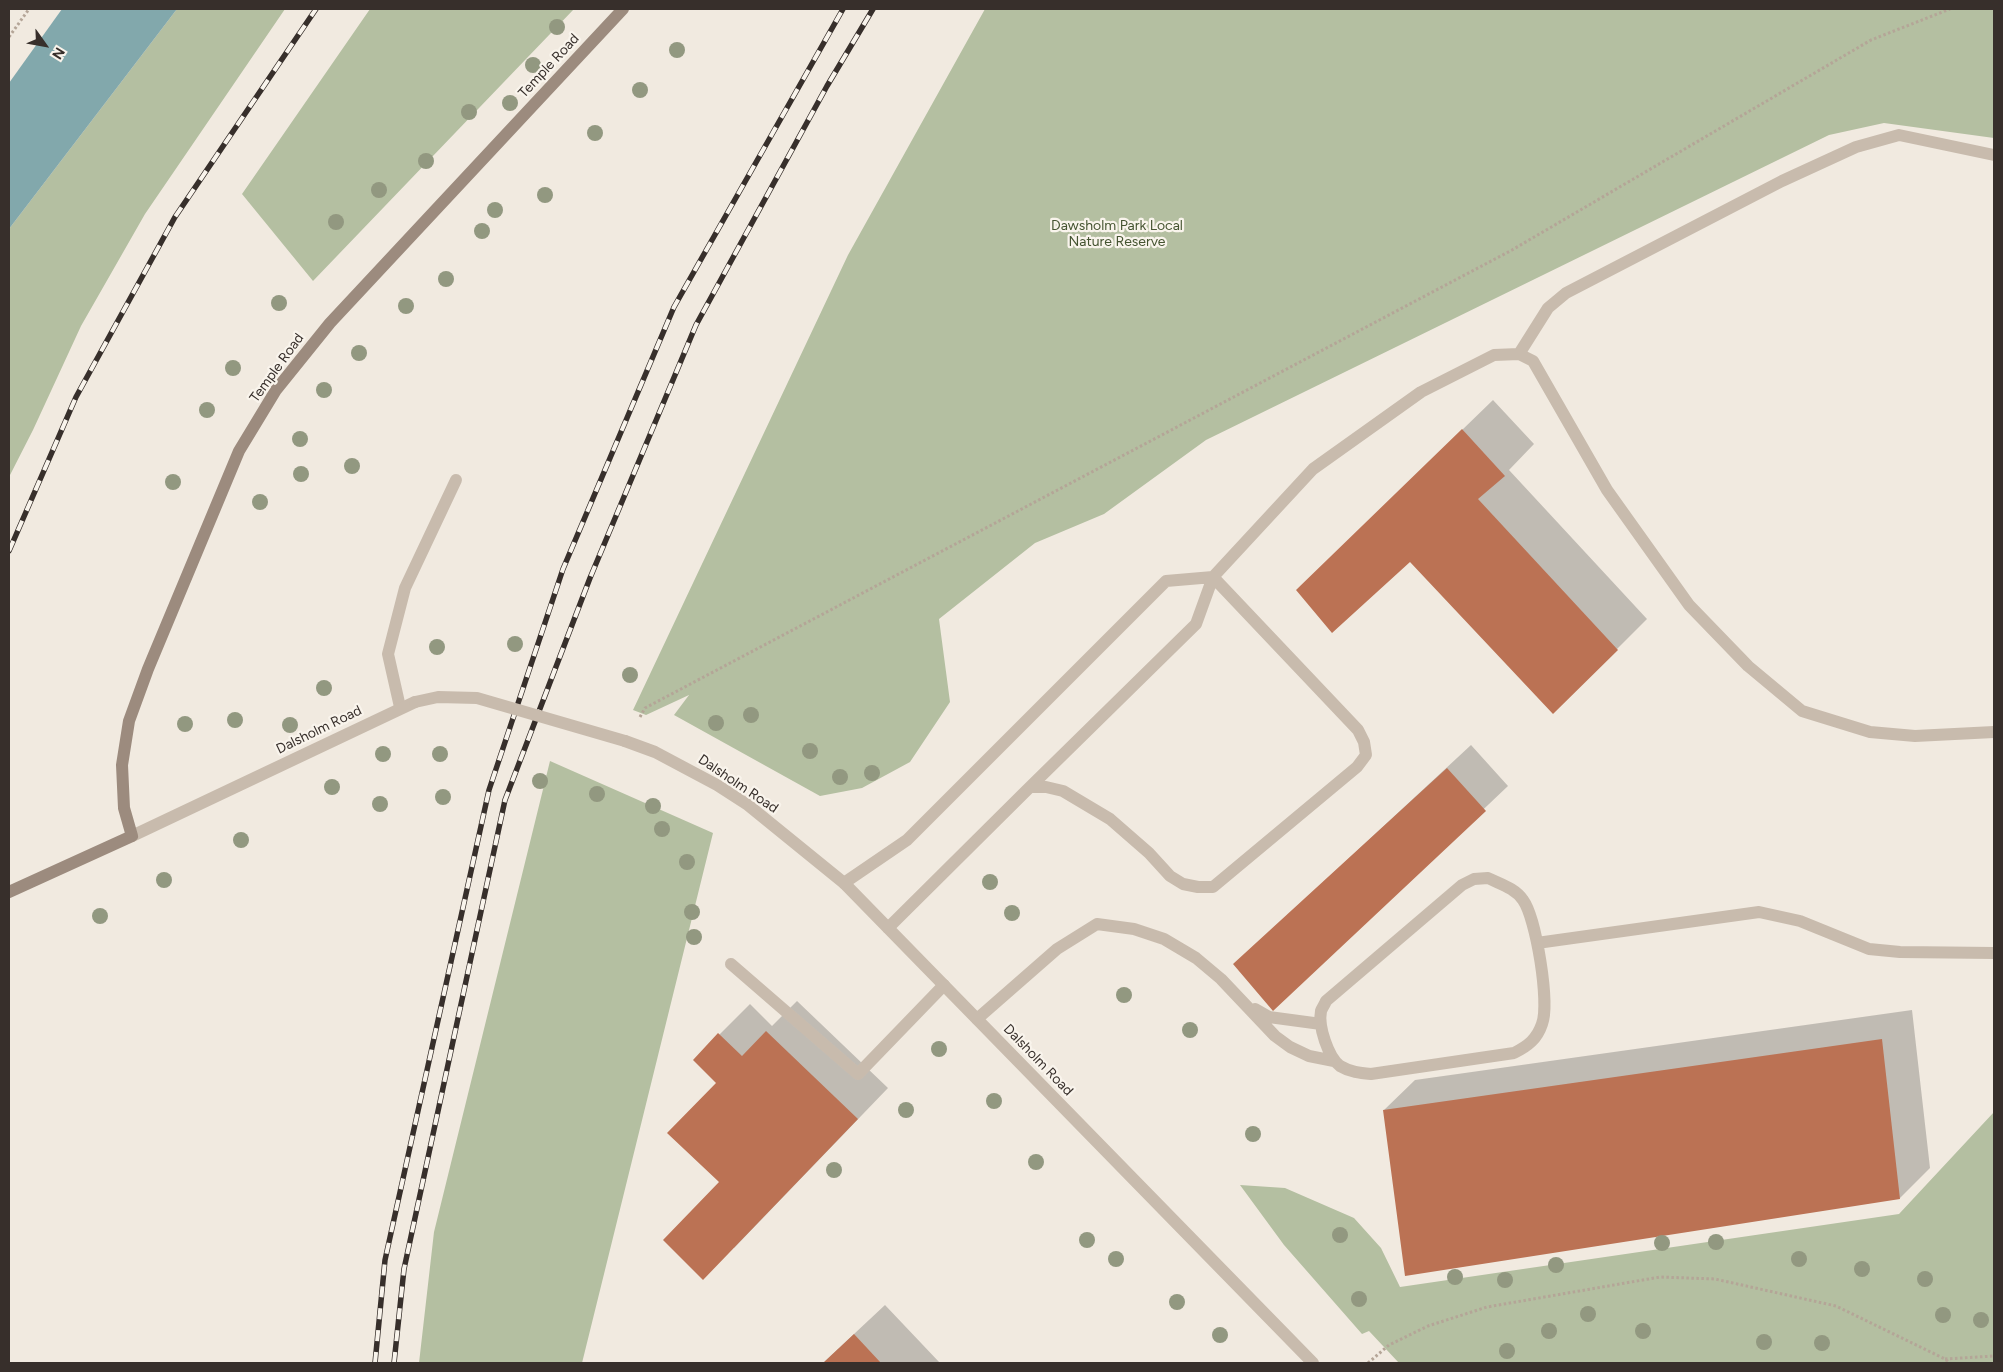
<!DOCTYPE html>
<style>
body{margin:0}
#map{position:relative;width:2003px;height:1372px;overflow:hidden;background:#f1eae0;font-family:Figtree,sans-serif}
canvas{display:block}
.frame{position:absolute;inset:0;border:10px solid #372f2b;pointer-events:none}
.north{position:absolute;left:20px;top:20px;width:50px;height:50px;-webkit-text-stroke:4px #f9f4ec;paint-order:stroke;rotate:122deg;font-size:14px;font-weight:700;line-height:20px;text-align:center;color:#372f2b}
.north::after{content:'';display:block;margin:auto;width:18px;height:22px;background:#372f2b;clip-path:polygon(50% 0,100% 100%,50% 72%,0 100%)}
</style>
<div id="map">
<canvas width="2003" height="1372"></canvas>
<div class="frame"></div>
<div class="north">N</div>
</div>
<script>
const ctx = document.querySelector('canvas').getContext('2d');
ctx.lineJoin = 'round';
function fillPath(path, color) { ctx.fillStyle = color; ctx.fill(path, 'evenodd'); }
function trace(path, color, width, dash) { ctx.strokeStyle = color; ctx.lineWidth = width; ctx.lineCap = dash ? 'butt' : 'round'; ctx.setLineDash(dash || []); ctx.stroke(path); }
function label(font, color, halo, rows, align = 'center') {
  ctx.font = font + ' Figtree,sans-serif'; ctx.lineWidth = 4.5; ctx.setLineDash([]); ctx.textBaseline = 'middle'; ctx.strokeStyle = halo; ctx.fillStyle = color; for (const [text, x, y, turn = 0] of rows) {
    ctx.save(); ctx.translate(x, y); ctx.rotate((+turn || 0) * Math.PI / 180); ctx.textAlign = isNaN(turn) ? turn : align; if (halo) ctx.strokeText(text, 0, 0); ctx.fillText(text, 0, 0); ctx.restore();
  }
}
fillPath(new Path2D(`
 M177,9H285L145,214L81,326L33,430L9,477V229Z
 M370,9H574L313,281L242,194Z
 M985,9H1994V138L1884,123L1829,135L1206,440L1104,514L1035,543L939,619L950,702L910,762L862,788L820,796L674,715L689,695L646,715L633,710L848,255Z
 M550,761L713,833L582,1363H419L434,1232Z
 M1994,1112V1363H1399L1369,1331L1362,1334L1284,1245L1240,1185L1285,1188L1354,1218L1381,1248L1400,1287L1899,1214Z`), '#b4bfa1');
fillPath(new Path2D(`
 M62,9H177L9,229V83Z`), '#82a8ac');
fillPath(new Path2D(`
 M1493,400L1534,444L1509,470L1647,619L1617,649L1410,560L1297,590Z
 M1471,745L1508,786L1273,1009L1235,964Z
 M797,1001L888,1088L734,1248L721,1182L718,1082L694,1060L750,1004L772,1026Z
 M1912,1010L1930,1168L1900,1198L1384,1110L1415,1080Z
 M885,1305L940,1363H823Z`), '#0003');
fillPath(new Path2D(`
 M1462,429L1505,476L1478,499L1618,650L1553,714L1410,562L1332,633L1296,590Z
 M1447,768L1486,811L1273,1011L1233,964Z
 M766,1031L858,1119L703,1280L663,1240L719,1182L667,1133L716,1083L693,1060L718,1033L742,1056Z
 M1882,1039L1900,1199L1405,1276L1383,1110Z
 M854,1334L881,1363H823Z`), '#bb7254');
trace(new Path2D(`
 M9,37L29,9
 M640,717L645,708L1512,250L1871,40L1950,9
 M1945,1359L1994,1356
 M1368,1363L1389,1345L1428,1326L1487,1307L1660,1277L1715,1279L1836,1306L1945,1359L1950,1363`), '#b4a597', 3, [2.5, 2.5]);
trace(new Path2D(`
 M1519,354L1548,308L1566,293L1782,181L1856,147L1899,135L1994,155
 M400,707L388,654L405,588L456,480
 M1030,787L1196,624L1213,577L1313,469L1421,392L1494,355L1519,354L1533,361L1607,490L1689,605L1748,666L1802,711L1870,732L1915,736L1994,732
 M1488,878C1500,884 1515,888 1523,900C1536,918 1550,1003 1542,1024C1537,1039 1528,1046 1514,1053L1371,1074C1360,1073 1350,1072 1340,1066C1328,1057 1318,1026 1321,1011C1322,1008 1325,1004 1326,1001L1462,885L1474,879Z
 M844,883L907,840L1166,581L1213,577
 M888,928L1030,787H1046L1063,791L1110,819L1149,853L1170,876L1183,884L1198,887H1213L1357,767L1366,755L1364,742L1358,730L1213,577
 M1537,943L1759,912L1800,921L1869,949L1900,952L1994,953
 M731,964L858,1074L944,985
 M1255,1009L1269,1017L1321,1024
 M977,1019L1057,949L1097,924L1134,929L1164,939L1196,958L1221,979L1275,1036L1290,1047L1309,1056L1334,1061`), '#c8bbad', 12);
trace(new Path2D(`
 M625,741L655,752L717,785L748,805L844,883L1313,1363
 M132,836L415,702`), '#c8bbad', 12);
trace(new Path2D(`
 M9,892L132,836L124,808L122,765L129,721L148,669L239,451L276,390L330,323L623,9`), '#9c8b7e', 12);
const rail = new Path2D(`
 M9,551L76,397L175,217L316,9
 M375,1363L385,1260L489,790L563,569L674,307L843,9
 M394,1363L404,1269L505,800L590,578L696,325L827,86L873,9`);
trace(rail, '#372f2b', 5.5);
trace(rail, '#f9f4ec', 4, [11]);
trace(new Path2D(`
 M415,702L438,697L477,698L625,741`), '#c8bbad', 12);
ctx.fillStyle = '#929880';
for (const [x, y] of [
 [557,27],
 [677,50],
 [533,65],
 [640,90],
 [510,103],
 [469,112],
 [595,133],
 [426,161],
 [379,190],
 [545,195],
 [495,210],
 [336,222],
 [482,231],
 [446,279],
 [279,303],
 [406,306],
 [359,353],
 [233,368],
 [324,390],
 [207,410],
 [300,439],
 [352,466],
 [301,474],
 [173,482],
 [260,502],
 [515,644],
 [437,647],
 [630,675],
 [324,688],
 [751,715],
 [235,720],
 [716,723],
 [185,724],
 [290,725],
 [810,751],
 [383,754],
 [440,754],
 [872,773],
 [840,777],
 [540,781],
 [332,787],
 [597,794],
 [443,797],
 [380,804],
 [653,806],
 [662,829],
 [241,840],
 [687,862],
 [164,880],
 [990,882],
 [692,912],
 [1012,913],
 [100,916],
 [694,937],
 [1124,995],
 [1190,1030],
 [939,1049],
 [994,1101],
 [906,1110],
 [1253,1134],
 [1036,1162],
 [834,1170],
 [1340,1235],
 [1087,1240],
 [1716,1242],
 [1662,1243],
 [1116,1259],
 [1799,1259],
 [1556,1265],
 [1862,1269],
 [1455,1277],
 [1925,1279],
 [1505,1280],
 [1359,1299],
 [1177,1302],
 [1588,1314],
 [1943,1315],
 [1981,1320],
 [1549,1331],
 [1643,1331],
 [1220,1335],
 [1764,1342],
 [1822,1343],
 [1507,1351]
]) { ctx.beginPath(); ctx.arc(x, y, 8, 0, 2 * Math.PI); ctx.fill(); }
label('14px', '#372f2b', '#f9f4ec', [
 ["Temple Road",549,66,-47],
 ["Temple Road",277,368,-54],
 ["Dalsholm Road",319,730,-26],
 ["Dalsholm Road",738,784,34],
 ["Dalsholm Road",1038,1060,46]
]);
label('14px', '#455431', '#f9f4ec', [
 ["Dawsholm Park Local",1117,226],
 ["Nature Reserve",1117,242]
]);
</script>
